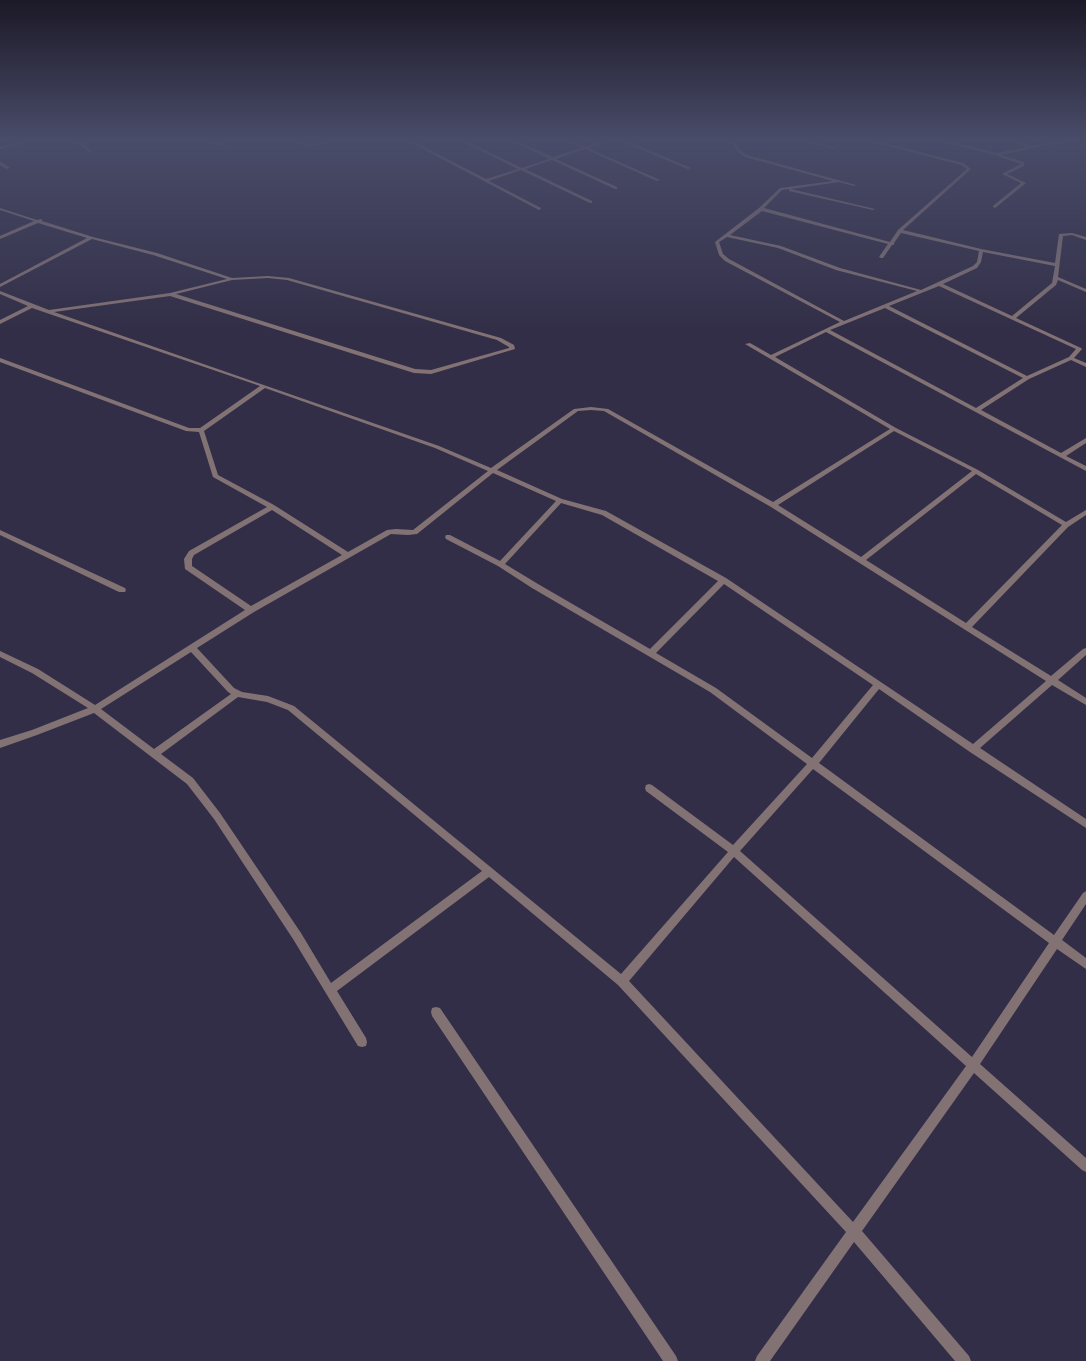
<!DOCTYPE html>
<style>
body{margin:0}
canvas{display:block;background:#322e47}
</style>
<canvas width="1086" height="1361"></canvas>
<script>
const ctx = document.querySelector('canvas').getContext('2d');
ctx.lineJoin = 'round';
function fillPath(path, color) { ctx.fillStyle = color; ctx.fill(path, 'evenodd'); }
fillPath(new Path2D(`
 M28,140H36L0,149V147Z
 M74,140H79L92,151L89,152Z
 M203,140H210L228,146L226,147Z
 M294,140C300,140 305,145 310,144C319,144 327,140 337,140L308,147Z
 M406,140H411L486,179L518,169L459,140H464L522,168L549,159L510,140H515L553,157L582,148L565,140H571L585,147L605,140H611L588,148L660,180L657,181L585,149L556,159L617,187V189H615L552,160L525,169L592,201V203H590L521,170L489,181L541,208V209L539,210Z
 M618,140H624L691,168L688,169Z
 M730,140H734L740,150L747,155L856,185L854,186L839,182L791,189L875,209L873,210L789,191V189L782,190L764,208L890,242L898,230L967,169L961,165L865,140H872L963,163L971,169L903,230L981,249L1055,263L1059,234L1072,233L1086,237V240L1072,235L1063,236L1058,277L1086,289V292L1058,280L1056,285L1016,318L1081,348L1082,349L1074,358L1086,363V367L1071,360L1029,379L981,410L1061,453L1086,438V443L1066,456L1086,466V471L826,332L775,357L896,428L978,470L1066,522L1086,510V515L1068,527L972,627L1051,676L1083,649L1086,648V655L1058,680L1086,698V705L1052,685L980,748L1086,819V828L970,752L879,689L819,763L1054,935L1083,893L1086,891V904L1062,940L1086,958V969L1057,949L980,1064L1086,1158V1172L1082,1170L974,1073L862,1231L969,1356L971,1361H955L854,1242L770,1361H755L757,1356L846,1232L618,985L489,877L337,991L366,1038L367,1042L366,1046L362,1047L358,1046L293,939L214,819L187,784L94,713L37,735L0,748V740L32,730L88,708L32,673L0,657V651L38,669L95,705L245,610L185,569L184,559L189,551L267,507L213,477L199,432L186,431L0,362V358L189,428H200L260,386L32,308L0,324V320L28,306L0,294V291L49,310L170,293L227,279L153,255L92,239L0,287V284L87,238L38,223L0,239V236L34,221L0,210V208L37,220L42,219V221L93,237L157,253L232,278L268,276L289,278L501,338L514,345L515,349L431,374L414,373L170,296L54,312L439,446L491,468L574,409L591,407L608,409L773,502L890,429L745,344L750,343L771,355L840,322L725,261L719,255L715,242L759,208L780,188L833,181L745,157L738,152ZM762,211L888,244L879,257L881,258H883L892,245H894V243L901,233L979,251L977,262L973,266L921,290L840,268L781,246L730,235ZM727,237L778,248L836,270L917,291L844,321L729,259L723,254L719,242ZM983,252L1055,266L1052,283L1012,316L943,284L977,268L981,262ZM268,278L287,280L497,340L509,347V348L431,370L415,369L176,294L232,280ZM939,286L1076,349L1069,357L1027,376L889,306ZM885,308L1023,378L976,408L830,330ZM265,388L435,448L488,471L413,530L396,529L387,530L348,552L274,505L218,475L204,431ZM591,410L604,411L771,507L1046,681L973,744L726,578L606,511L562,499L497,470L578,411ZM894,431L972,471L861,557L778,505ZM493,473L556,501L500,561L450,535H446L445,537L446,539L498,566L532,588L710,692L807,764L733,845L652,785L649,784L646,785L645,788L646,791L728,852L621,974L294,706L268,696L242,692L234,688L197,648L254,612L391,534L408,535L417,534ZM976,474L1062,525L966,623L866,560ZM561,503L602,515L718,581L650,649L538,584L505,564ZM272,510L342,555L251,606L192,566V559L194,555ZM724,584L873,685L812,758L716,688L656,653ZM191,652L228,692L231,694L154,749L101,709ZM238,697L267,702L288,710L482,871L331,983L301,933L220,813L193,778L161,754ZM813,769L1049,943L972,1057L740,851ZM734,857L966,1066L853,1222L629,981Z
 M798,140H806L836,148L834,149Z
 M935,140H943L997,153L1027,147L1007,140H1013L1032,146L1064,140H1073L1001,155L1024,162V166L1007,174L1026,183L995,208L993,207V206L1021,183L1002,174L1021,164L995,155Z
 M0,162H1L10,168L7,169L0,165Z
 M0,530L125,588L126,590L125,592H119L0,535Z
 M436,1007L440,1008L676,1356L678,1361H663L432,1016L431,1012L432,1008Z`), '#827274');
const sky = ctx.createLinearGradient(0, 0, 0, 331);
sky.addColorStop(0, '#1c1927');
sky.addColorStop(0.42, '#494c69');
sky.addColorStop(1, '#494c6900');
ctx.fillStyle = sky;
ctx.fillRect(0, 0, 1086, 331);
</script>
